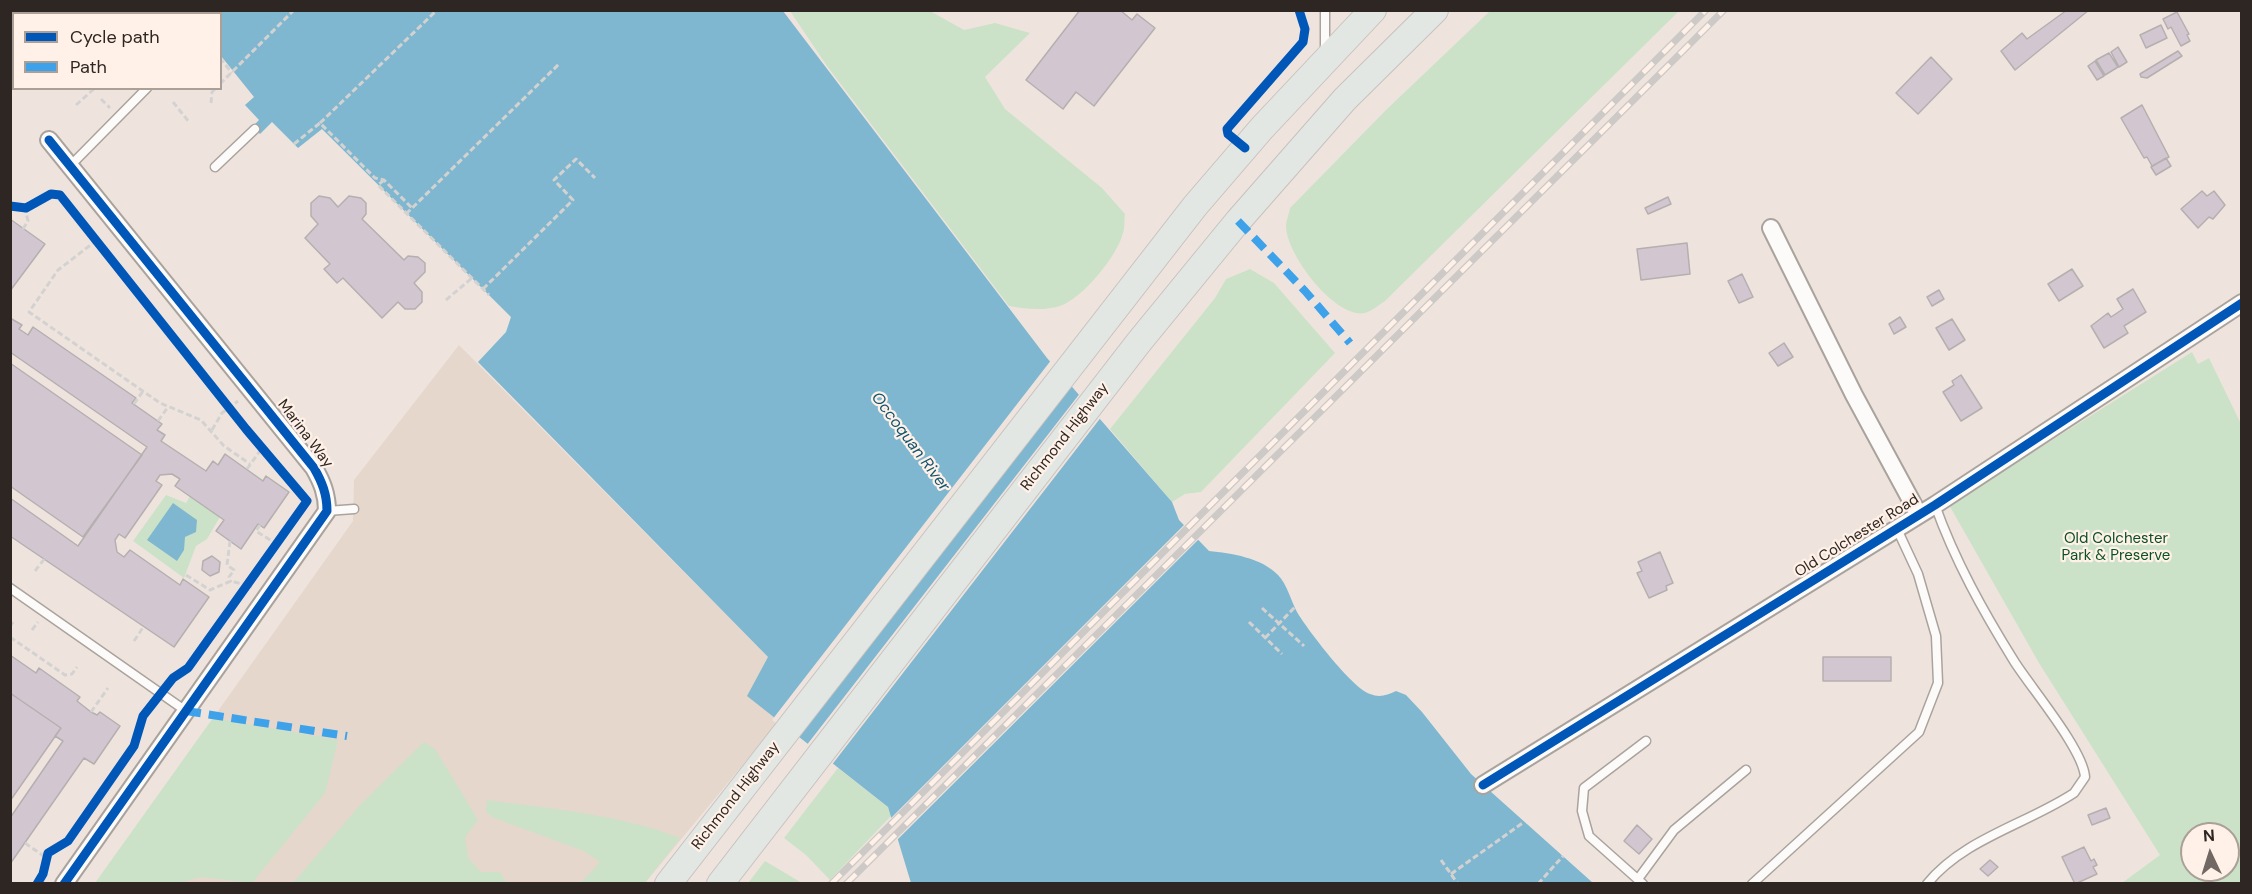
<!DOCTYPE html>
<style>
body{margin:0}
#map{position:relative;width:2252px;height:894px;overflow:hidden;background:#eee4dd;font-family:"DM Sans",sans-serif}
canvas{display:block}
.frame{position:absolute;inset:0;border:12px solid #2d2622;pointer-events:none}
.legend{position:absolute;left:12px;top:12px;width:210px;height:78px;box-sizing:border-box;background:#fff1e7;border:2px solid #aba098;margin:0;padding:8px 10px;list-style:none;font-size:18px;color:#2d2622}
.legend li{display:flex;align-items:center;gap:12px;height:30px}
.legend b{width:30px;border:2px solid #aba098}
.north{position:absolute;left:2180px;top:822px;width:60px;height:60px;box-sizing:border-box;background:#fff1e7;border:2px solid #aba098;border-radius:50%;rotate:356deg;font-size:16px;font-weight:700;line-height:24px;text-align:center;color:#2d2622}
.north::after{content:'';display:block;margin:auto;width:21px;height:27px;background:#716863;clip-path:polygon(50% 0,100% 100%,50% 72%,0 100%)}
</style>
<div id="map">
<canvas width="2252" height="894"></canvas>
<div class="frame"></div>
<ul class="legend">
<li><b style="height:8px;background:#0057b8"></b>Cycle path</li>
<li><b style="height:8px;background:#3ea2ea"></b>Path</li>
</ul>
<div class="north">N</div>
</div>
<script>
const ctx = document.querySelector('canvas').getContext('2d');
ctx.lineJoin = 'round';
function fillPath(path, color) { ctx.fillStyle = color; ctx.fill(path, 'evenodd'); }
function trace(path, color, width, dash) { ctx.strokeStyle = color; ctx.lineWidth = width; ctx.lineCap = dash ? 'butt' : 'round'; ctx.setLineDash(dash || []); ctx.stroke(path); }
function label(font, color, halo, rows, align = 'center') {
  ctx.font = font + ' "DM Sans",sans-serif'; ctx.lineWidth = 4.5; ctx.setLineDash([]); ctx.textBaseline = 'middle'; ctx.strokeStyle = halo; ctx.fillStyle = color; for (const [text, x, y, turn = 0] of rows) {
    ctx.save(); ctx.translate(x, y); ctx.rotate((+turn || 0) * Math.PI / 180); ctx.textAlign = isNaN(turn) ? turn : align; if (halo) ctx.strokeText(text, 0, 0); ctx.fillText(text, 0, 0); ctx.restore();
  }
}
fillPath(new Path2D(`
 M459,345L768,657L779,721L645,883L95,884L353,521L354,480Z`), '#e5d7cc');
fillPath(new Path2D(`
 M790,11H930L964,30L995,23L1030,33L985,77L1005,109L1102,188L1125,214C1124,220 1125,227 1123,233C1118,255 1082,299 1060,306C1043,311 1027,309 1009,306L827,66Z
 M1490,11H1679L1385,301C1379,305 1372,311 1365,313C1335,319 1286,254 1286,226C1286,221 1289,214 1290,208L1386,110Z
 M1250,269L1274,283L1335,353L1201,492L1185,494L1172,502L1110,429L1215,298L1226,279Z
 M2192,352L2198,364L2209,358L2241,424V883H2122L2160,855L2039,663L1949,505ZM2192,834H2228V870H2192Z
 M166,495L186,503L190,496L220,517L207,539L196,546L184,578L133,541Z
 M213,718L338,740L325,793L252,883L201,877L179,883H95Z
 M424,742L435,749L478,820L465,837L468,858L481,872H500L506,883H293L361,804Z
 M838,768L888,807L891,816L830,880L806,855L784,838Z
 M487,800C552,809 618,814 680,838L645,883H581L600,862L584,851L494,818L486,812Z
 M765,861L802,883H748Z`), '#cbe2c8');
fillPath(new Path2D(`
 M183,11H783L1047,358L1172,502L1179,520L1209,551C1231,553 1262,558 1278,575C1287,584 1291,601 1297,612C1307,629 1352,688 1370,694C1380,698 1387,695 1396,691L1406,695L1422,712L1471,774L1593,883H911L888,807L747,696L768,657L478,362L506,332L511,317L322,129L298,148L272,122L260,134L253,126L259,120L245,105L254,97L221,56L220,14L186,13Z
 M173,503L197,520L196,532L185,537L184,550L177,561L147,540Z`), '#7fb7d0');
fillPath(new Path2D(`
 M1052,359L1073,383L797,739L772,720Z
 M1081,392L1102,416L831,766L806,746Z
 M1186,523L1200,538L896,841L889,820Z`), '#eee4dd');
const building = new Path2D(`
 M38,10H141L144,14H40Z
 M1080,10H1120L1132,20L1137,14L1155,28L1094,106L1076,92L1063,109L1026,80Z
 M2067,10H2089L2015,70L2001,51L2022,33L2027,39Z
 M2177,12L2189,34L2187,35L2190,41L2181,46L2171,27L2168,29L2163,19Z
 M2161,25L2167,38L2146,48L2140,35Z
 M2118,47L2127,62L2119,67L2111,52Z
 M2178,51L2182,56L2147,78L2141,77L2140,74Z
 M2109,53L2118,67L2105,75L2096,60Z
 M1931,57L1952,79L1918,114L1896,93Z
 M2095,61L2104,76L2097,80L2088,66Z
 M2142,105L2169,157L2152,166L2147,157L2144,158L2121,118Z
 M2166,158L2171,166L2156,175L2151,167Z
 M2202,191L2207,196L2214,191L2225,205L2213,219L2209,217L2198,228L2181,209Z
 M319,196L330,198L338,207L349,196L361,198L366,203V214L362,219L404,260L408,256L418,257L425,263V272L414,283L422,292V302L415,309H405L398,302L382,318L343,278L337,283L324,269L330,264L305,238L318,224L311,216V203Z
 M1668,197L1671,204L1648,214L1645,208Z
 M10,219L45,244L10,291Z
 M1687,243L1690,274L1641,280L1637,249Z
 M2072,269L2083,286L2059,301L2048,284Z
 M1742,274L1753,297L1739,303L1728,281Z
 M2133,289L2146,312L2124,326L2128,333L2104,348L2091,326L2108,313L2111,317L2123,309L2117,299Z
 M1939,290L1944,299L1932,306L1927,297Z
 M1900,317L1906,327L1894,334L1889,324Z
 M10,318L22,325L19,329L28,335L33,327L136,398L132,403L162,424L157,430L165,435L161,441L206,471L213,461L218,465L225,454L263,481L266,476L289,492L264,528L258,524L241,549L216,531L224,520L175,486L180,479L172,474L160,475L156,481L162,485L125,538L119,534L115,540L117,552L124,557L130,550L180,585L183,579L209,597L174,647L10,536V498L78,546L147,447L10,352Z
 M1952,319L1965,340L1949,350L1936,328Z
 M1784,343L1793,357L1778,366L1769,353Z
 M10,363L142,455L83,537L10,486Z
 M1961,375L1982,408L1961,421L1943,392L1954,385L1952,381Z
 M1660,552L1673,583L1666,586L1667,590L1649,598L1637,573L1642,571L1638,562Z
 M212,556L220,562L219,572L210,576L202,570L203,561Z
 M10,655L36,673L39,668L80,697L77,701L91,712L97,715L100,712L120,726L94,764L84,758L10,864V818L63,741L55,736L61,728L10,693Z
 M1823,657H1891V681H1823Z
 M10,693L61,728L10,801Z
 M2106,808L2110,818L2092,825L2088,815Z
 M1637,825L1652,839L1639,854L1624,841Z
 M2084,847L2091,861L2094,859L2097,865L2093,867L2097,874L2075,884L2062,857Z
 M1990,860L1998,867L1988,876L1980,869Z`);
fillPath(building, '#d2c7d1');
trace(building, '#b5afaf', 1.5);
const service = new Path2D(`
 M1325,10V52
 M70,166L147,88
 M215,167L255,129
 M327,511L354,509
 M10,588L186,711
 M1638,879L1674,830L1746,770
 M1643,884L1589,836L1582,811L1584,788L1646,741
 M1752,884L1919,732L1938,683L1936,636L1918,574L1897,529
 M1927,884C1963,839 2027,824 2074,793L2085,777C2083,749 2031,688 2014,661C1983,611 1955,561 1935,505`);
const minor = new Path2D(`
 M49,140L314,468C322,482 327,494 327,511L64,884
 M1771,228L1854,395L1919,515
 M1483,785L1935,505L2242,303`);
const primary = new Path2D(`
 M668,884L1195,206L1262,128L1373,10
 M720,884L1139,342L1238,221L1345,99L1435,10`);
trace(service, '#aaa39d', 11);
trace(minor, '#aaa39d', 20);
trace(primary, '#c7c2bf', 28);
trace(new Path2D(`
 M149,10L151,14
 M30,14L32,12
 M10,16L16,10
 M12,32L14,30
 M220,58L232,73
 M220,84L294,10
 M98,89L99,88
 M101,99L110,108
 M173,102L189,122
 M211,103L212,92L216,88
 M76,105L95,88
 M320,123L437,10
 M294,144L320,123L375,178L384,180L412,208
 M384,180L378,185L489,295
 M406,214L559,64
 M23,229L28,221L25,208
 M97,240L58,270L29,312L160,403L201,420L224,446L250,464
 M483,289L573,200L554,180L576,159L595,178
 M446,300L472,278
 M134,404L143,391
 M158,421L168,407
 M212,430L222,413L238,401
 M247,469L262,448
 M260,525L256,531L275,543
 M230,541L227,565L234,570L229,577L231,582
 M35,571L45,558
 M186,575L210,590L231,581L252,587
 M1262,608L1304,646
 M1249,622L1282,654
 M10,626L13,622
 M32,630L38,622
 M10,637L65,675L72,674L77,667
 M1265,638L1295,607
 M134,641L144,626
 M91,712L108,688
 M25,843L45,857
 M1441,860L1458,884
 M1451,874L1524,822
 M1538,884L1563,856`), '#d4d2d0', 3, [6, 3]);
trace(service, '#fcfbfa', 8);
trace(minor, '#fcfbfa', 16);
trace(primary, '#e2e7e3', 26);
const rail = new Path2D(`
 M831,884L1706,10
 M846,884L1724,10`);
trace(rail, '#ccc9c7', 7);
trace(rail, '#fff1e7', 4.5, [14]);
trace(new Path2D(`
 M181,10L183,14
 M1238,221L1305,291L1350,343
 M186,711L347,736`), '#3ea2ea', 8, [15, 8]);
trace(new Path2D(`
 M49,140L314,468C322,482 327,494 327,511L64,884
 M1245,148L1228,134L1227,129L1303,42L1305,29L1299,10
 M10,206L26,208L51,194L60,195L246,429L307,501L188,668L173,678L143,716L134,746L68,841L48,853L43,874L37,884
 M1483,785L1935,505L2242,303`), '#0057b8', 9);
label('15px', '#2d2622', '#fff1e7', [
 ["Marina Way",305,434,53],
 ["Richmond Highway",1065,437,-52],
 ["Old Colchester Road",1857,536,-32],
 ["Richmond Highway",736,796,-52]
]);
label('15px', '#095223', '#fff1e7', [
 ["Old Colchester",2116,539],
 ["Park & Preserve",2116,556]
]);
label('italic 16px', '#0f546f', '#fff1e7', [
 ["Occoquan River",910,442,53]
]);
</script>
